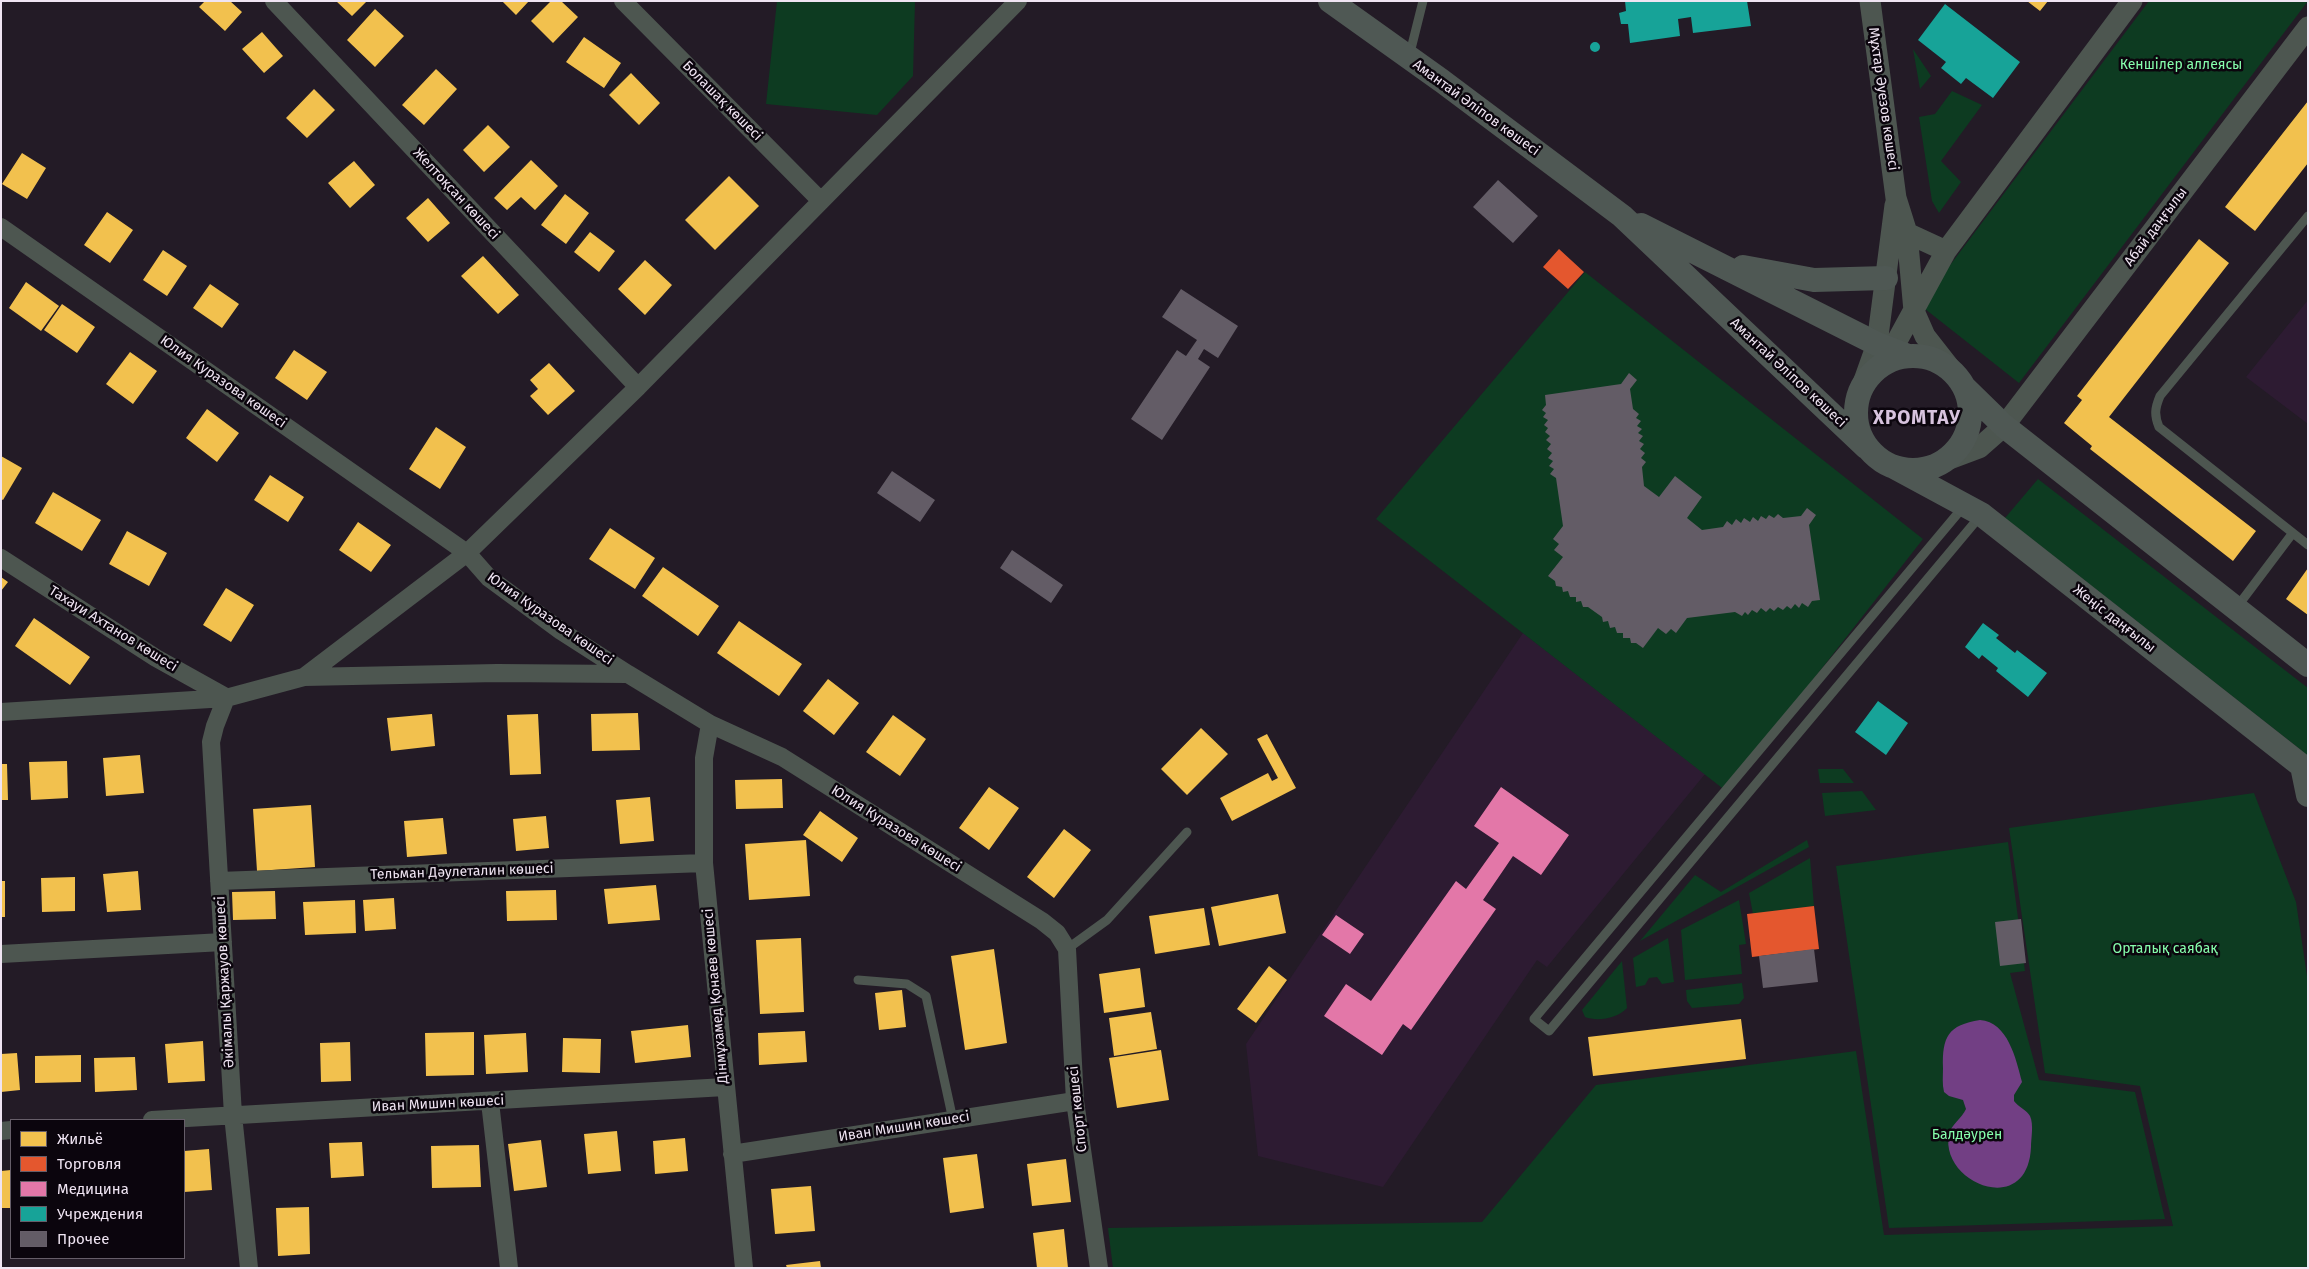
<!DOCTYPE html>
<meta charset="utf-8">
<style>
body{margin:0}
#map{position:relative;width:2309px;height:1269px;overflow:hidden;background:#231b26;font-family:"Fira Sans",sans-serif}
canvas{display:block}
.frame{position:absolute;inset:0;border:2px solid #efe4f2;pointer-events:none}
.legend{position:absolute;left:10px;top:1119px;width:175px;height:140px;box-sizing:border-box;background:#0b050d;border:1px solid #665e69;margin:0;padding:6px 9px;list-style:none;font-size:15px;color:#efe4f2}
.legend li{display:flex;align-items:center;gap:10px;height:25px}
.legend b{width:25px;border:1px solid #665e69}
</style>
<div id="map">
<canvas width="2309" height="1269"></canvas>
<div class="frame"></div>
<ul class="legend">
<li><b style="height:14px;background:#f2c14e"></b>Жильё</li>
<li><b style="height:14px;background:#e4572e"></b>Торговля</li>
<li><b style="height:14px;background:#e377a8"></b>Медицина</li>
<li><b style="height:14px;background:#17a398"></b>Учреждения</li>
<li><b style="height:14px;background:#635c66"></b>Прочее</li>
</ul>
</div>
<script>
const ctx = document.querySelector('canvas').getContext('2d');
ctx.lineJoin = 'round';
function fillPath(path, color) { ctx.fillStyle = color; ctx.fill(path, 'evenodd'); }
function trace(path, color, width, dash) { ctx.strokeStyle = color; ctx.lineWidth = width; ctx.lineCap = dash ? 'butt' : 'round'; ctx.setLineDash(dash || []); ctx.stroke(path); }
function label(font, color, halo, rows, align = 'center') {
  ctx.font = font + ' "Fira Sans",sans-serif'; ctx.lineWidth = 5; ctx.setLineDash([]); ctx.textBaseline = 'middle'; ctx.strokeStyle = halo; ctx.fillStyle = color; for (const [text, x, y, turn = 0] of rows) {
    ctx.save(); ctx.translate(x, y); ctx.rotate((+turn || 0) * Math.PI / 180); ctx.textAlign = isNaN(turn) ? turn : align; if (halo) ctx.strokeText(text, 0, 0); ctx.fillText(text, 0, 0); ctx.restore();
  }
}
fillPath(new Path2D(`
 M2308,300V424L2246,377Z
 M1523,633L1705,774L1547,967L1537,960L1383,1187L1258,1156L1246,1044Z`), '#2d1b32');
fillPath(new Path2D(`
 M777,1H915L913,76L877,115L766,104Z
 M2149,1H2308L2019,383L1920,305Z
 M1913,49L1931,76L1920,89Z
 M1952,91L1982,105L1941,161L1961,182L1939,213L1932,201L1919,117L1935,114Z
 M1585,272L1923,539L1726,791L1376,519Z
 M2038,479L2308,688V759L2301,750L2005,518Z
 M1818,769H1843L1854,783H1820Z
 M1862,791L1876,810L1825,816L1822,793Z
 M2254,793L2296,902L2308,983V1268H1113L1108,1228L1482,1222L1596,1085L1856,1051L1884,1235L2173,1226L2140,1086L2045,1073L2009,828Z
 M1807,840L1809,847L1640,941L1695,875L1721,892Z
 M2008,842L2025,971L2010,973L2039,1080L2135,1092L2165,1219L1889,1228L1836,866Z
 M1810,858L1814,906L1753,914L1749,893Z
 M1739,900L1746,944L1739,945L1742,974L1685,980L1681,930Z
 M1668,938L1674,982L1662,984L1657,977L1649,978L1645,985L1636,987L1633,958Z
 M1622,961L1627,1008C1618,1018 1598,1022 1585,1017L1582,1010Z
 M1742,983L1744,998L1739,1004L1692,1008L1687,1001L1686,990Z`), '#0d3b21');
fillPath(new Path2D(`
 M1980,1020C2008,1022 2016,1059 2022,1082L2014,1095V1101C2018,1107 2027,1110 2030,1116C2034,1125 2031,1138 2031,1147C2028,1219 1939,1183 1949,1134C1951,1125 1962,1118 1966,1109L1963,1100L1949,1096L1944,1092C1942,1084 1943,1076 1943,1068C1942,1037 1948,1025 1980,1020Z`), '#723f84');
fillPath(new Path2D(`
 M205,1H230L242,12L225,31L199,7Z
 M336,1H367L352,16Z
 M502,1H529L516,15Z
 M551,1H561L578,17L553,43L531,21Z
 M2027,1H2048L2040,11Z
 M375,9L404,36L375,67L347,40Z
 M262,32L283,56L264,73L242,49Z
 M584,37L621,63L604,88L566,62Z
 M436,69L457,89L424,125L402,105Z
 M631,73L660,103L639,125L609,95Z
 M314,89L335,110L307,138L286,118Z
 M2308,101V163L2255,231L2225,207Z
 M488,125L510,147L484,172L463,150Z
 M22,153L46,168L27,199L2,184Z
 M531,160L558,186L535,210L521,197L507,210L494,198Z
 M354,161L375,185L350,208L328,183Z
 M729,176L759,206L715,250L685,220Z
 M565,194L589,213L566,244L541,225Z
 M428,198L450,223L428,242L406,218Z
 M107,212L133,230L110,263L84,245Z
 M590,232L615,251L599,272L574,252Z
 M2199,239L2229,263L2109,417L2256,531L2233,561L2090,449L2092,446L2064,423L2082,400L2077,396Z
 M163,250L187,266L167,296L143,280Z
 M483,256L519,295L498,314L461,276Z
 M645,260L672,285L645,315L618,289Z
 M26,282L59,306L41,331L9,308Z
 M210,284L239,304L222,328L193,308Z
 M62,304L95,327L77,353L44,330Z
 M294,350L327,372L307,400L275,378Z
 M130,352L157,371L133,404L106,384Z
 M549,363L575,391L548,415L530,396L538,389L530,380Z
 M207,409L239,433L217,462L186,438Z
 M436,427L466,447L440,489L409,469Z
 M1,456L22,468L3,500L1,499Z
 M270,475L304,497L288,522L254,500Z
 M53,492L101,520L82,551L35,523Z
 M358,522L391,545L371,572L339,550Z
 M610,528L655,558L635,589L589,559Z
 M127,531L167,553L149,586L109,564Z
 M663,567L719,606L698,636L642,596Z
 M2308,568V615L2286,599Z
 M1,577L8,582L1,591Z
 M226,588L254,605L231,642L203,625Z
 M34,618L90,657L70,685L15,646Z
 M739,621L802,664L779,696L717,653Z
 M828,679L859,703L834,735L803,711Z
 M638,713L640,750L592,751L591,714Z
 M432,714L435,746L391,751L387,718Z
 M538,714L541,774L510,775L507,715Z
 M893,715L926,739L900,776L866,752Z
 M1201,728L1228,754L1187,795L1161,769Z
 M1267,734L1296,788L1232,821L1220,798L1268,773L1272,781L1278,778L1257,739Z
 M140,755L144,793L106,796L103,758Z
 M67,761L68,798L31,800L29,762Z
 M1,764H7L8,800H1Z
 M782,779L783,808L736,809L735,780Z
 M989,787L1019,808L989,850L959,828Z
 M650,797L654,841L620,844L616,800Z
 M311,805L315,867L257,871L253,809Z
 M820,811L858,838L842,862L803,835Z
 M546,816L549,848L516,851L513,819Z
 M443,818L447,854L407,857L404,821Z
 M1064,829L1091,850L1054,898L1027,877Z
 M806,840L810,896L749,900L745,844Z
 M138,871L141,910L107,912L103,874Z
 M75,877V911L42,912L41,878Z
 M1,881H5V917H1Z
 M656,885L660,920L608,924L604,889Z
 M556,890L557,920L507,921L506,891Z
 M275,891L276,919L233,920L232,892Z
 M1278,894L1286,933L1219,946L1211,907Z
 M394,898L396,929L365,931L363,900Z
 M355,900L356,933L305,935L303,902Z
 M1204,908L1210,945L1155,954L1149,916Z
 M801,938L804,1012L760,1014L756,940Z
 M994,949L1007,1043L965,1050L951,956Z
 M1269,966L1287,980L1256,1023L1237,1009Z
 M1140,968L1145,1007L1104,1013L1099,974Z
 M902,990L906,1027L879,1030L875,993Z
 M1151,1012L1157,1049L1114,1056L1109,1018Z
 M1741,1019L1746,1059L1593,1076L1588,1037Z
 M688,1025L691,1057L635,1063L631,1031Z
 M805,1031L807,1062L759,1065L758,1033Z
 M474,1032V1075L426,1076L425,1033Z
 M526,1033L528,1072L486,1074L484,1035Z
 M563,1038L601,1039L600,1073L562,1072Z
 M203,1041L205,1081L168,1083L165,1044Z
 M350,1042L351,1081L321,1082L320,1043Z
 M1161,1050L1169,1100L1117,1108L1109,1058Z
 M17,1053L20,1090L1,1092V1054Z
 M81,1055V1082L35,1083V1056Z
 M135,1057L137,1090L95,1092L94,1058Z
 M617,1131L621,1171L588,1174L584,1134Z
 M685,1138L688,1171L655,1174L653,1141Z
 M541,1140L547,1187L514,1191L508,1144Z
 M362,1142L364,1176L331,1178L329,1143Z
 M479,1145L481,1187L432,1188L431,1146Z
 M209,1149L212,1190L184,1192V1151Z
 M977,1154L984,1208L950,1213L943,1158Z
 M1066,1159L1071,1202L1032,1206L1027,1164Z
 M11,1170V1208H1V1171Z
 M811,1186L815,1231L775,1234L771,1189Z
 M309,1207L310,1254L278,1256L276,1208Z
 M1064,1229L1068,1268H1037L1033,1233Z
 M820,1261L821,1268H787L786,1265Z`), '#f2c14e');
fillPath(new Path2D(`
 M1559,249L1584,272L1568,289L1543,267Z
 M1814,906L1819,949L1752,957L1747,914Z`), '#e4572e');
fillPath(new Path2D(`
 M1501,787L1569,835L1541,875L1513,856L1483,900L1496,909L1411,1030L1403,1024L1382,1055L1324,1016L1346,984L1371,1001L1456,881L1466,889L1499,843L1474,826Z
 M1336,915L1364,934L1350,954L1322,935Z`), '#e377a8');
fillPath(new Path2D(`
 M1625,1H1747L1751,26L1693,33L1691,17L1678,19L1680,36L1630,43L1628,24H1621L1619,13L1626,11Z
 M1945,4L2020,62L1993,98L1966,78L1961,84L1941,68L1946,62L1918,40Z
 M1590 47a5 5 0 1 1 10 0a5 5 0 1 1-10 0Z
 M1983,623L1999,635L1996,638L2015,653L2017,650L2047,673L2028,697L1996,671L1998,668L1982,655L1979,659L1965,647Z
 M1878,701L1908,723L1886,755L1855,732Z`), '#17a398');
fillPath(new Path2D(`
 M1498,180L1538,216L1513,243L1473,207Z
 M1181,289L1238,326L1218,358L1204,349L1198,359L1210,367L1162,440L1131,419L1177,350L1186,356L1197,340L1162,317Z
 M1629,373L1637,380L1630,389L1633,409L1639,414L1636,418L1641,421L1637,426L1642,429L1638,433L1643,436L1639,441L1644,444L1640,449L1645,453L1641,458L1646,462L1642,467L1644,486L1659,497L1675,476L1689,487L1702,497L1687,518L1702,530L1723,527L1727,521L1732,525L1736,519L1741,523L1744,518L1750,522L1753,517L1758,521L1761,516L1766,519L1769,515L1774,518L1778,514L1783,518L1801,516L1807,508L1816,515L1809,525L1820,600L1812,601L1808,607L1802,603L1799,608L1795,604L1791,609L1787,606L1783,610L1778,607L1774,611L1770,608L1766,612L1761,608L1757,613L1752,610L1748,615L1745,612L1742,616L1735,612L1687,618L1676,633L1671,629L1666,634L1658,628L1643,648L1636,643H1631L1630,638H1623V633H1617L1615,627L1610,628L1608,621L1603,622L1602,617L1588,607H1583L1581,601L1576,602V597H1570L1568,591L1563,592L1562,587L1556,586L1555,581L1548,576L1563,557L1554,550L1559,544L1553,539L1563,526L1556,478L1550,474L1554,469L1549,466L1553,461L1548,458L1552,453L1547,449L1551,444L1546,440L1550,436L1545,432L1548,428L1544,425L1548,420L1543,417L1546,413L1542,410L1546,405L1545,395L1621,384Z
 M892,471L935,500L920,522L877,493Z
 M1012,550L1063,585L1051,603L1000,568Z
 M2021,919L2026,963L2000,966L1995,922Z
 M1814,949L1818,982L1763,988L1759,956Z`), '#635c66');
trace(new Path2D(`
 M1409,57L1423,1
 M2308,216L2160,396C2155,408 2154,415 2159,427L2308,545
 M1964,506L1534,1019L1549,1031L1981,515
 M2237,607L2292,534
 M1067,949L1107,920L1187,832
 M858,980L907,984L926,996L953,1120`), '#4d5650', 9);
trace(new Path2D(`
 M274,1L638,387
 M623,1L821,201
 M1,227L467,553L489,578L561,631L628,674L710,724L782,757L1042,921L1057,933L1067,949L1075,1101L1099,1268
 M1,558L156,658L226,697
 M304,677L497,673L627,674
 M226,698L215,726L211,742L233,1115L249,1268
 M1,712L226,698L304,677L467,553L638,387L1018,1
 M710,724L704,758V863L744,1268
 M219,881L704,863
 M1,954L223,942
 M490,1102L509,1268
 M152,1120L725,1087
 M1,1131L11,1130
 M732,1154L1075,1101`), '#4d5650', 18);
trace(new Path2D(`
 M1870,1L1896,198L1907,233L1914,311L1925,336L1954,373
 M1907,233L1946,251
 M1892,350L1946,251L2132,1
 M1861,389L1877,344L1895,205
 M1947,460L1979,448L2004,426L2308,27`), '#4d5650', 21);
trace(new Path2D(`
 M1330,1L1442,81L1622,216L1866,447
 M1641,225L1877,344L1908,356
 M1743,267L1814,280L1886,278
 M1856 413a57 57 0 1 1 114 0a57 57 0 1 1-114 0Z
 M1964,387L2004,426L2308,665
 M1894,467L1981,514L2302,766L2308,795`), '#4f5854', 24);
label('14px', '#86feac', '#0b050d', [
 ["Кеншілер аллеясы",2181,65],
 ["Орталық саябақ",2165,949],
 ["Балдәурен",1967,1135]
]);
label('14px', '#efe4f2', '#0b050d', [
 ["Мұхтар Әуезов көшесі",1883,99,82],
 ["Болашақ көшесі",722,101,45],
 ["Амантай Әліпов көшесі",1476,108,36],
 ["Желтоқсан көшесі",456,194,47],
 ["Абай даңғылы",2156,227,-53],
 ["Амантай Әліпов көшесі",1788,373,43],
 ["Юлия Куразова көшесі",223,382,35],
 ["Юлия Куразова көшесі",550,619,35],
 ["Жеңіс даңғылы",2114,619,38],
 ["Тахауи Ахтанов көшесі",113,629,32],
 ["Юлия Куразова көшесі",896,829,32],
 ["Тельман Дәулеталин көшесі",462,872,-2],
 ["Әкімалы Қаржауов көшесі",225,982,-93],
 ["Дінмұхамед Қонаев көшесі",716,996,-95],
 ["Иван Мишин көшесі",438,1104,-3],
 ["Спорт көшесі",1078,1109,-96],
 ["Иван Мишин көшесі",904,1127,-9]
]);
ctx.letterSpacing = '1px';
label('bold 19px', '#d7c3de', '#0b050d', [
 ["ХРОМТАУ",1917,419]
]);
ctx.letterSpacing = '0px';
</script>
